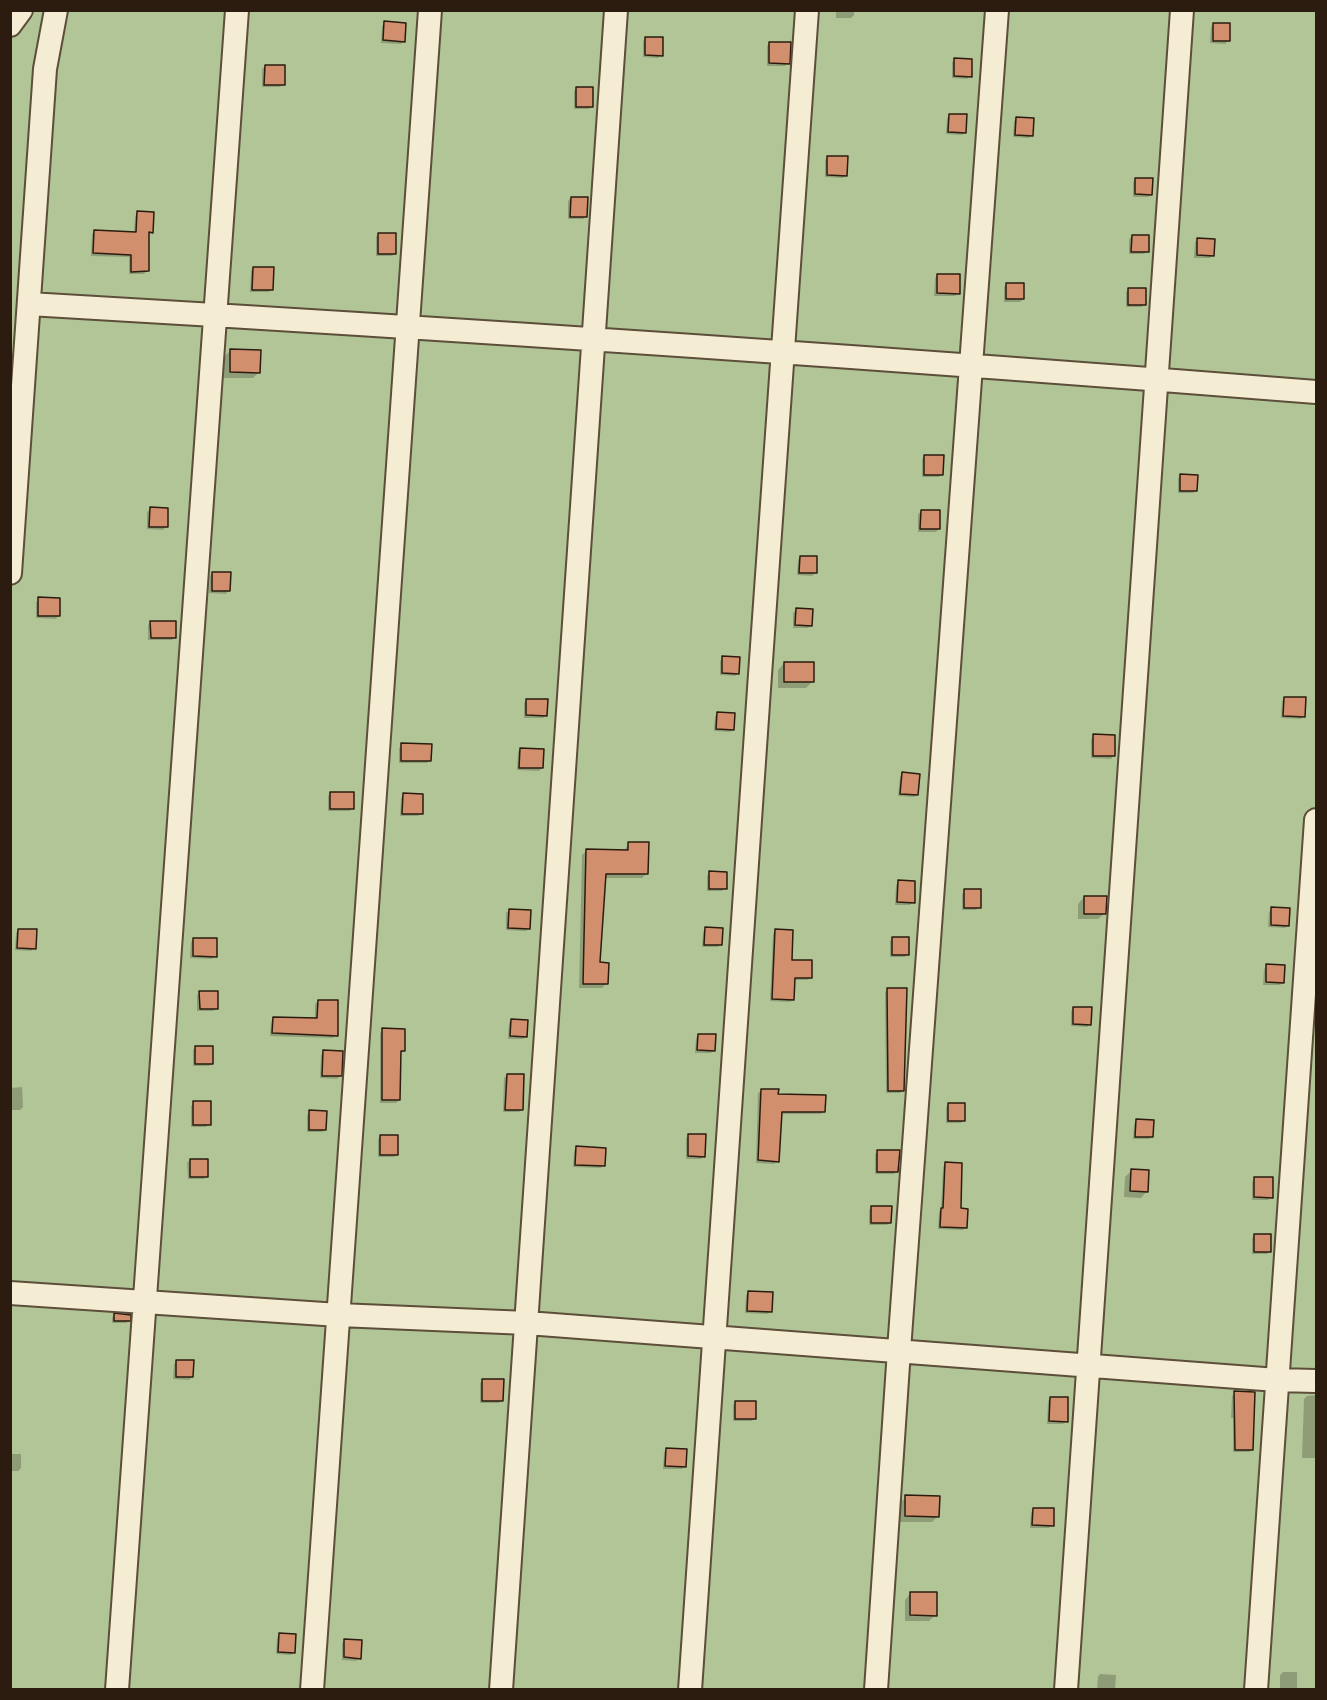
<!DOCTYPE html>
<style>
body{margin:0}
#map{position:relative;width:1327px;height:1700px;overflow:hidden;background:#efe4bc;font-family:"Old Standard TT",serif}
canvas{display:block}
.frame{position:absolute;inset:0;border:12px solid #2b1c0f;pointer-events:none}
</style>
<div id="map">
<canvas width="1327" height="1700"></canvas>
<div class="frame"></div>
</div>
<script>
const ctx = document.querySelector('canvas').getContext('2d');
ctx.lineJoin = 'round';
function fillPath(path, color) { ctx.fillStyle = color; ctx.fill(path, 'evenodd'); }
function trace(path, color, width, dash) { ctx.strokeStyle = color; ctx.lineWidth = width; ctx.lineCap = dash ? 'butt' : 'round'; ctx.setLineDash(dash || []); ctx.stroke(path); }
fillPath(new Path2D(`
 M11,11H1316V1689H11Z`), '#b2c596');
fillPath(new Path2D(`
 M836,10H854V15L851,18H836Z
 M385,23L404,41L401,44L381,43L382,26Z
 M1214,24L1228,41L1225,44L1210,43L1211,27Z
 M646,38L661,55L658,58L643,57V41Z
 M770,43L788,63L785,66H767V46Z
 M955,59L970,76L967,79L952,78V62Z
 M265,66L283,84L280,87H262V69Z
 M577,88L592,106L589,109H574V91Z
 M950,115L965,132L962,135L946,134L947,118Z
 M1016,119L1032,135L1029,138L1013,137L1014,121Z
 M828,158L846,175L843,178L825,177V160Z
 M1136,179L1151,194L1148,197H1133V182Z
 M571,198L586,216L583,219H568V201Z
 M138,213L152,232L149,235L147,271L144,274H129V257L91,256L92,234L95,231L134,233L135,216Z
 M378,234L395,253L392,256H376V237Z
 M1132,236L1147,251L1144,254H1129V239Z
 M1197,240L1213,255L1210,258H1194L1195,242Z
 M253,268L272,289L269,292H250L251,271Z
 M938,275L958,294L955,296H934L935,278Z
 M1007,284L1023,299L1020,302H1004V287Z
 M1129,289L1144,304L1142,307H1126V292Z
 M231,350L259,372L253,378H224V357Z
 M924,457L942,474L939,477H922V459Z
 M1181,476L1196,491L1193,493H1178V478Z
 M150,509L166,527L163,530L147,529V512Z
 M921,512L939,529L936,532H918V514Z
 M800,557L815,573L812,576L797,575L798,560Z
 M213,573L228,591L226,594L209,593L210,576Z
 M39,599L58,616L56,619L36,618V602Z
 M796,610L811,625L808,628H793V613Z
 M151,622L175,637L172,640H148V625Z
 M723,658L738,673L735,676L720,675V661Z
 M784,663L812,682L806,688H778V670Z
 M1285,698L1303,716L1301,719L1281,718L1282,701Z
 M527,700L546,715L543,718H524V703Z
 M718,714L733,729L730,732L714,731L715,716Z
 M1094,736L1113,756L1111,759L1091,758V739Z
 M402,745L430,760L427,763H399V748Z
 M520,749L542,768L539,771L517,770L518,752Z
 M902,774L917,795L914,797L898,796L900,777Z
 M330,793L352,808L350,811H328V796Z
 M404,795L421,813L418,816H400L401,798Z
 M629,843L647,873L642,878H604L599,964L607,983L602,988H579L582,855L587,850L624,851Z
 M710,873L725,888L722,891H707V876Z
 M898,882L913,902L910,905H895L896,885Z
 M965,891L979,907L976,910H962V894Z
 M1084,897L1105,913L1098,919H1078V904Z
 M1272,909L1288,925L1285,928L1268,927L1269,912Z
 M509,910L529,928L526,931L506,930V913Z
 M705,929L721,944L718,947H702L703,932Z
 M18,930L34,948L31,951L15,950L16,933Z
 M775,931L790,961L810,978L808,980H793V999L790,1002L770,1001L773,934Z
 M893,938L907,954L905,957H890V941Z
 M194,939L215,956L212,959L190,958L191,942Z
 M1267,966L1283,982L1280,985H1263L1264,969Z
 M888,989L903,1090L900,1093H886L885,992Z
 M200,992L216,1009L213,1011H197V995Z
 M318,1001L336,1035L333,1038L270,1036L271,1022L273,1019L315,1020V1004Z
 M1074,1008L1090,1024L1087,1027L1071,1026V1011Z
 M511,1020L525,1037L523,1039H508L509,1023Z
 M383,1030L403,1051L400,1054L399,1100L396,1103H380V1033Z
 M698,1035L714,1050L711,1053H695L696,1038Z
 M196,1047L212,1064L209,1066H193V1050Z
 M324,1052L340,1076L337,1079L320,1078L321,1055Z
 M507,1075L522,1109L519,1112H503L504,1078Z
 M22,1087L23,1107L20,1110H10V1088Z
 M761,1091L824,1112L821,1114H780L777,1161L774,1164L756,1163L758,1093Z
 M194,1103L209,1124L206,1127H191V1106Z
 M949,1104L963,1121L961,1123H946V1107Z
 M310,1112L325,1130L322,1132H307V1115Z
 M1137,1121L1152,1137L1149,1139H1133L1134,1124Z
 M689,1135L703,1156L701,1159H686V1138Z
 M381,1137L397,1155L394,1157H378V1139Z
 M576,1148L603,1165L601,1168L573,1167L574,1151Z
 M878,1152L897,1171L894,1174H875V1154Z
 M190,1160L206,1176L204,1179H188L187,1163Z
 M945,1164L966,1227L963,1230L938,1229L939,1212L941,1209L943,1167Z
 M1131,1171L1147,1191L1141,1198L1124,1197L1125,1177Z
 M1255,1179L1271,1197L1268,1200H1252V1182Z
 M872,1207L890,1222L887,1225H869V1210Z
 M1255,1235L1269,1252L1267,1254H1252V1238Z
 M749,1293L770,1311L768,1314L745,1313L746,1295Z
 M114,1315L129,1321L126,1323H112V1318Z
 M177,1361L192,1377L189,1380L173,1379L174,1364Z
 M483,1380L502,1400L499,1403H480V1383Z
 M1235,1393L1252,1450L1249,1452H1233V1418H1231L1232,1396Z
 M1316,1395V1458H1302L1304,1399L1307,1396Z
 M1051,1398L1066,1421L1063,1424H1047L1048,1401Z
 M736,1402L754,1419L751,1421H733V1405Z
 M666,1450L685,1466L682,1469H663L664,1452Z
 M10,1454H21V1468L18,1471H10Z
 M906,1497L938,1516L932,1522H899L900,1503Z
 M1034,1509L1052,1525L1049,1528H1030L1031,1512Z
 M911,1593L935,1615L929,1621H905V1600Z
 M279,1635L294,1652L291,1655L276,1654L277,1638Z
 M345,1641L359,1658L356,1661L342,1660V1643Z
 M1283,1672H1297V1690H1280V1675Z
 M1100,1674L1116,1675L1115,1690H1097L1098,1677Z`), '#0003');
const building = new Path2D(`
 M384,21L406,23L405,42L383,40Z
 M1213,23H1230V41H1213Z
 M645,37H663V56L645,55Z
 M769,42H791L790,64L769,63Z
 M954,58L972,59V77L954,76Z
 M265,65H285V85H264Z
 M576,87H593V107H576Z
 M949,114H967L966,133L948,132Z
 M1016,117L1034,118L1033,136L1015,135Z
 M827,156H848L847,176L827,175Z
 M1135,178H1153L1152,195L1135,194Z
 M571,197H588L587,217H570Z
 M137,211L154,212L153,233L149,232V271L131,272V255L93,253L94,230L136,232Z
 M378,233H396V254H378Z
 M1132,235H1149V252H1131Z
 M1197,238L1215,239L1214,256L1197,255Z
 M253,267H274L273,290H252Z
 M937,274H960V294L937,293Z
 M1006,283H1024V299H1006Z
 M1128,288H1146V305H1128Z
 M230,349L261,350L260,373L230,372Z
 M924,455H944L943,475H924Z
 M1180,474L1198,475L1197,491H1180Z
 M150,507L168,508V527H149Z
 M921,510H940V529H920Z
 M800,556H817V573H799Z
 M212,572H231L230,591H212Z
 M38,597L60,598V616H38Z
 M796,608L813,609L812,626L795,625Z
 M150,621H176V638H151Z
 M722,656L740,657L739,674L722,673Z
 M784,662H814V682H784Z
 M1284,697H1306L1305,717L1283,716Z
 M526,699H548L547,716L526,715Z
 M717,712L735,713L734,730L716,729Z
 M1093,734L1115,735V756H1093Z
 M401,743L432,744L431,761H401Z
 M520,748L544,749L543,768H519Z
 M902,772L920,774L918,795L900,794Z
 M330,792H354V809H330Z
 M403,793L423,794V814H402Z
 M628,842H649L648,874H606L600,962L609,963L608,984H583L586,849L628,850Z
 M709,871L727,872V889H709Z
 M898,880L915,881V903L897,902Z
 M964,889H981V908H964Z
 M1084,896H1107L1106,914H1084Z
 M1271,907L1290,908L1289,926L1271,925Z
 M509,909L531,910L530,929L508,928Z
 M705,927L723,928L722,945H704Z
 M18,929H37L36,949L17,948Z
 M775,929L793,930L792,960H812V978H795L794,1000L772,999Z
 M892,937H909V955H892Z
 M193,938H217V957L193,956Z
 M1266,964L1285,965L1284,983L1266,982Z
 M887,988H907L904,1091H888Z
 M199,991H218V1009H200Z
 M318,1000H338V1036L272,1033L273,1017L317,1018Z
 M1073,1007H1092L1091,1025L1073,1024Z
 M511,1019L528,1020L527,1037L510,1036Z
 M382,1028L405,1029V1051H401L400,1100H382Z
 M698,1034H716L715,1051L697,1050Z
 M195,1046H213V1064H195Z
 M323,1050L343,1051L342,1076H322Z
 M507,1074H524L523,1110H505Z
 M761,1089H779L778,1094L826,1095L825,1112H782L779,1162L758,1160Z
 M193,1101H211V1125H193Z
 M948,1103H965V1121H948Z
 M309,1110L327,1111L326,1130H309Z
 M1136,1119L1154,1120L1153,1137H1135Z
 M688,1134H706L705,1157L688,1156Z
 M380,1135H398V1155H380Z
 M576,1146L606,1148L605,1166L575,1165Z
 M877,1150H900L898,1172H877Z
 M190,1159H208V1177H190Z
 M945,1162L962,1163L961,1208L968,1209L967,1228L940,1227L941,1208H943Z
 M1131,1169L1149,1170L1148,1192L1130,1191Z
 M1254,1177H1273V1198L1254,1197Z
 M871,1206H892L891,1223H871Z
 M1254,1234H1271V1252H1254Z
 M748,1291L773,1292L772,1312L747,1311Z
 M114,1313L131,1315V1321H114Z
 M176,1360H194L193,1377H176Z
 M482,1379H504L503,1401H482Z
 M1234,1391L1255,1392L1253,1450H1235Z
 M1050,1397H1068V1422L1049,1421Z
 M735,1401H756V1419H735Z
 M666,1448L687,1449L686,1467L665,1466Z
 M905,1495L940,1496L939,1517L905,1516Z
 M1033,1508H1054V1526L1032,1525Z
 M910,1592H937V1616L910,1615Z
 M279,1633L296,1634L295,1653L278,1652Z
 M344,1639L362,1640L361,1659L344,1657Z`);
fillPath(building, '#d18f6d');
trace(building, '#2b1c0f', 1.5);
const minor = new Path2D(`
 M10,25L21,10
 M29,304C458,329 888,358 1316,392
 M10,573L45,69L56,10
 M10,1293L339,1315L527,1323L1277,1380L1316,1381
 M117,1690C160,1130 194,570 237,10
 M312,1690L430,10
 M501,1690L616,10
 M690,1690C725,1130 769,570 807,10
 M876,1690L899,1350L997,10
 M1066,1690L1182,10
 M1256,1690L1316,820`);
trace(minor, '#5c4e3a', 26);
trace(minor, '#f5edd3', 22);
</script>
